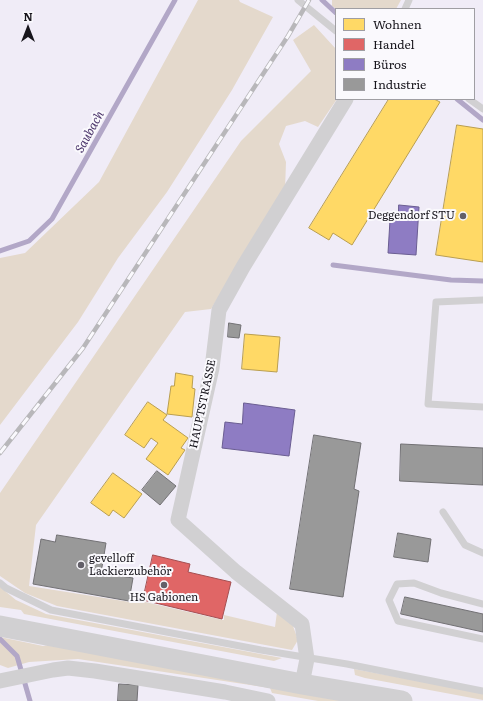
<!DOCTYPE html>
<meta charset="utf-8">
<style>
body{margin:0}
#map{position:relative;width:483px;height:701px;overflow:hidden;background:#f0ecf7;font-family:Literata,serif}
canvas{display:block}
.legend{position:absolute;left:335px;top:8px;width:140px;height:92px;box-sizing:border-box;background:#faf9fd;border:1px solid #9f9ea3;margin:0;padding:5px 7px;list-style:none;font-size:12px;color:#17151c}
.legend li{display:flex;align-items:center;gap:8px;height:20px}
.legend b{width:20px;border:1px solid #9f9ea3}
.north{position:absolute;left:8px;top:8px;width:40px;height:40px;-webkit-text-stroke:3px #faf9fd;paint-order:stroke;rotate:0deg;font-size:11px;font-weight:700;line-height:16px;text-align:center;color:#17151c}
.north::after{content:'';display:block;margin:auto;width:14px;height:18px;background:#17151c;clip-path:polygon(50% 0,100% 100%,50% 72%,0 100%)}
</style>
<div id="map">
<canvas width="483" height="701"></canvas>
<ul class="legend">
<li><b style="height:11px;background:#ffd966"></b>Wohnen</li>
<li><b style="height:11px;background:#e06666"></b>Handel</li>
<li><b style="height:11px;background:#8e7cc3"></b>Büros</li>
<li><b style="height:11px;background:#999"></b>Industrie</li>
</ul>
<div class="north">N</div>
</div>
<script>
const ctx = document.querySelector('canvas').getContext('2d');
ctx.lineJoin = 'round';
function fillPath(path, color) { ctx.fillStyle = color; ctx.fill(path, 'evenodd'); }
function trace(path, color, width, dash) { ctx.strokeStyle = color; ctx.lineWidth = width; ctx.lineCap = dash ? 'butt' : 'round'; ctx.setLineDash(dash || []); ctx.stroke(path); }
function label(font, color, halo, rows, align = 'center') {
  ctx.font = font + ' Literata,serif'; ctx.lineWidth = 4; ctx.setLineDash([]); ctx.textBaseline = 'middle'; ctx.strokeStyle = halo; ctx.fillStyle = color; for (const [text, x, y, turn = 0] of rows) {
    ctx.save(); ctx.translate(x, y); ctx.rotate((+turn || 0) * Math.PI / 180); ctx.textAlign = isNaN(turn) ? turn : align; if (halo) ctx.strokeText(text, 0, 0); ctx.fillText(text, 0, 0); ctx.restore();
  }
}
fillPath(new Path2D(`
 M198,0H239L240,2L273,17L232,90L167,192L118,258L78,322L0,425V258L25,253L99,182Z
 M332,0H401L396,9H336L332,6Z
 M314,25L336,49V99H337L318,127L305,121L286,126L279,144L286,162L285,190L211,309L185,312L36,525L29,586L136,603L141,601L223,620H224V615L275,627L277,612L293,626L298,640L292,650L57,606L25,593L0,576V493L241,141L311,71L293,40Z
 M0,587L16,600L46,614L282,658L274,661L24,614L21,610L0,607Z
 M0,637L43,646L48,645L354,701H318L272,693L270,688L78,659L29,662L8,668L0,665Z
 M354,669L483,693V700L365,678L355,675Z`), '#e4d9cc');
const homes = new Path2D(`
 M389,99H434L440,102L352,245L333,233L329,240L309,228Z
 M457,125L483,129V262L436,255Z
 M245,334L280,337L277,372L242,369Z
 M176,373L193,376L192,388L195,389L192,417L167,414L171,386H174Z
 M148,402L167,415L163,420L188,438L181,448L185,450L168,475L146,459L158,443L151,438L144,448L125,435Z
 M113,473L142,494L124,518L113,510L109,516L91,503Z`);
fillPath(homes, '#ffd966');
trace(homes, '#b99e50', 1);
const shops = new Path2D(`
 M153,555L190,564L188,572L231,582L222,619L143,600Z`);
fillPath(shops, '#e06666');
trace(shops, '#a44e50', 1);
const offices = new Path2D(`
 M399,205L419,207L416,255L388,253L390,220H398Z
 M244,403L295,410L289,456L222,448L225,422L242,424Z`);
fillPath(offices, '#8e7cc3');
trace(offices, '#6a5d91', 1);
const industry = new Path2D(`
 M229,323L241,325L239,338L228,337Z
 M314,435L361,443L354,489L359,491L343,597L290,589Z
 M401,444L483,448V485L400,481Z
 M157,471L176,486L160,505L142,490Z
 M398,533L431,539L428,562L394,557Z
 M57,535L106,543L101,573L133,578L129,601L33,584L41,539L55,542Z
 M405,597L483,614V632L401,614Z
 M119,684L138,685L137,701H118Z`);
fillPath(industry, '#999');
trace(industry, '#727174', 1);
trace(new Path2D(`
 M322,0L336,13
 M457,99L483,120
 M0,251L29,241L52,219L175,0
 M333,265L451,280L483,281
 M0,639L17,656L30,701`), '#b2a7c7', 5);
trace(new Path2D(`
 M298,0L336,31
 M405,9L409,0
 M469,99L483,109
 M483,300L436,302L428,404L483,407
 M443,512L465,545L483,553
 M0,583L6,588L51,610L261,650L347,664L483,691
 M483,604L441,593L414,583L397,584L389,600L398,621L483,639`), '#d1d0d2', 7);
trace(new Path2D(`
 M0,681L53,670L68,668L95,671L225,692L268,701
 M302,684L307,659L302,624L236,572L178,520L212,368L219,310L243,267L346,99`), '#d1d0d2', 15);
trace(new Path2D(`
 M0,626L302,684L402,701`), '#d1d0d2', 21);
const rail = new Path2D(`
 M0,453L83,348L288,36L309,0`);
trace(rail, '#b8b7ba', 4.5);
trace(rail, '#faf9fd', 3, [9]);
for (const [x, y, r, color] of [
 [463,216,4,"#636069"],
 [81,565,4,"#636069"],
 [164,585,4,"#636069"]
]) { const dot = new Path2D(); dot.arc(x, y, r, 0, 2 * Math.PI); ctx.fillStyle = color; ctx.fill(dot); trace(dot, '#faf9fd', 1.5); }
label('11px', '#17151c', '#faf9fd', [
 ["Deggendorf STU",455,216],
 ["gevelloff",89,559,"left"],
 ["Lackierzubehör",89,572,"left"],
 ["HS Gabionen",164,598,"center"]
], 'right');
label('11px', '#17151c', '#faf9fd', [
 ["HAUPTSTRASSE",203,404,-78]
]);
label('italic 12px', '#4a346a', '#faf9fd', [
 ["Saubach",90,132,-61]
]);
</script>
